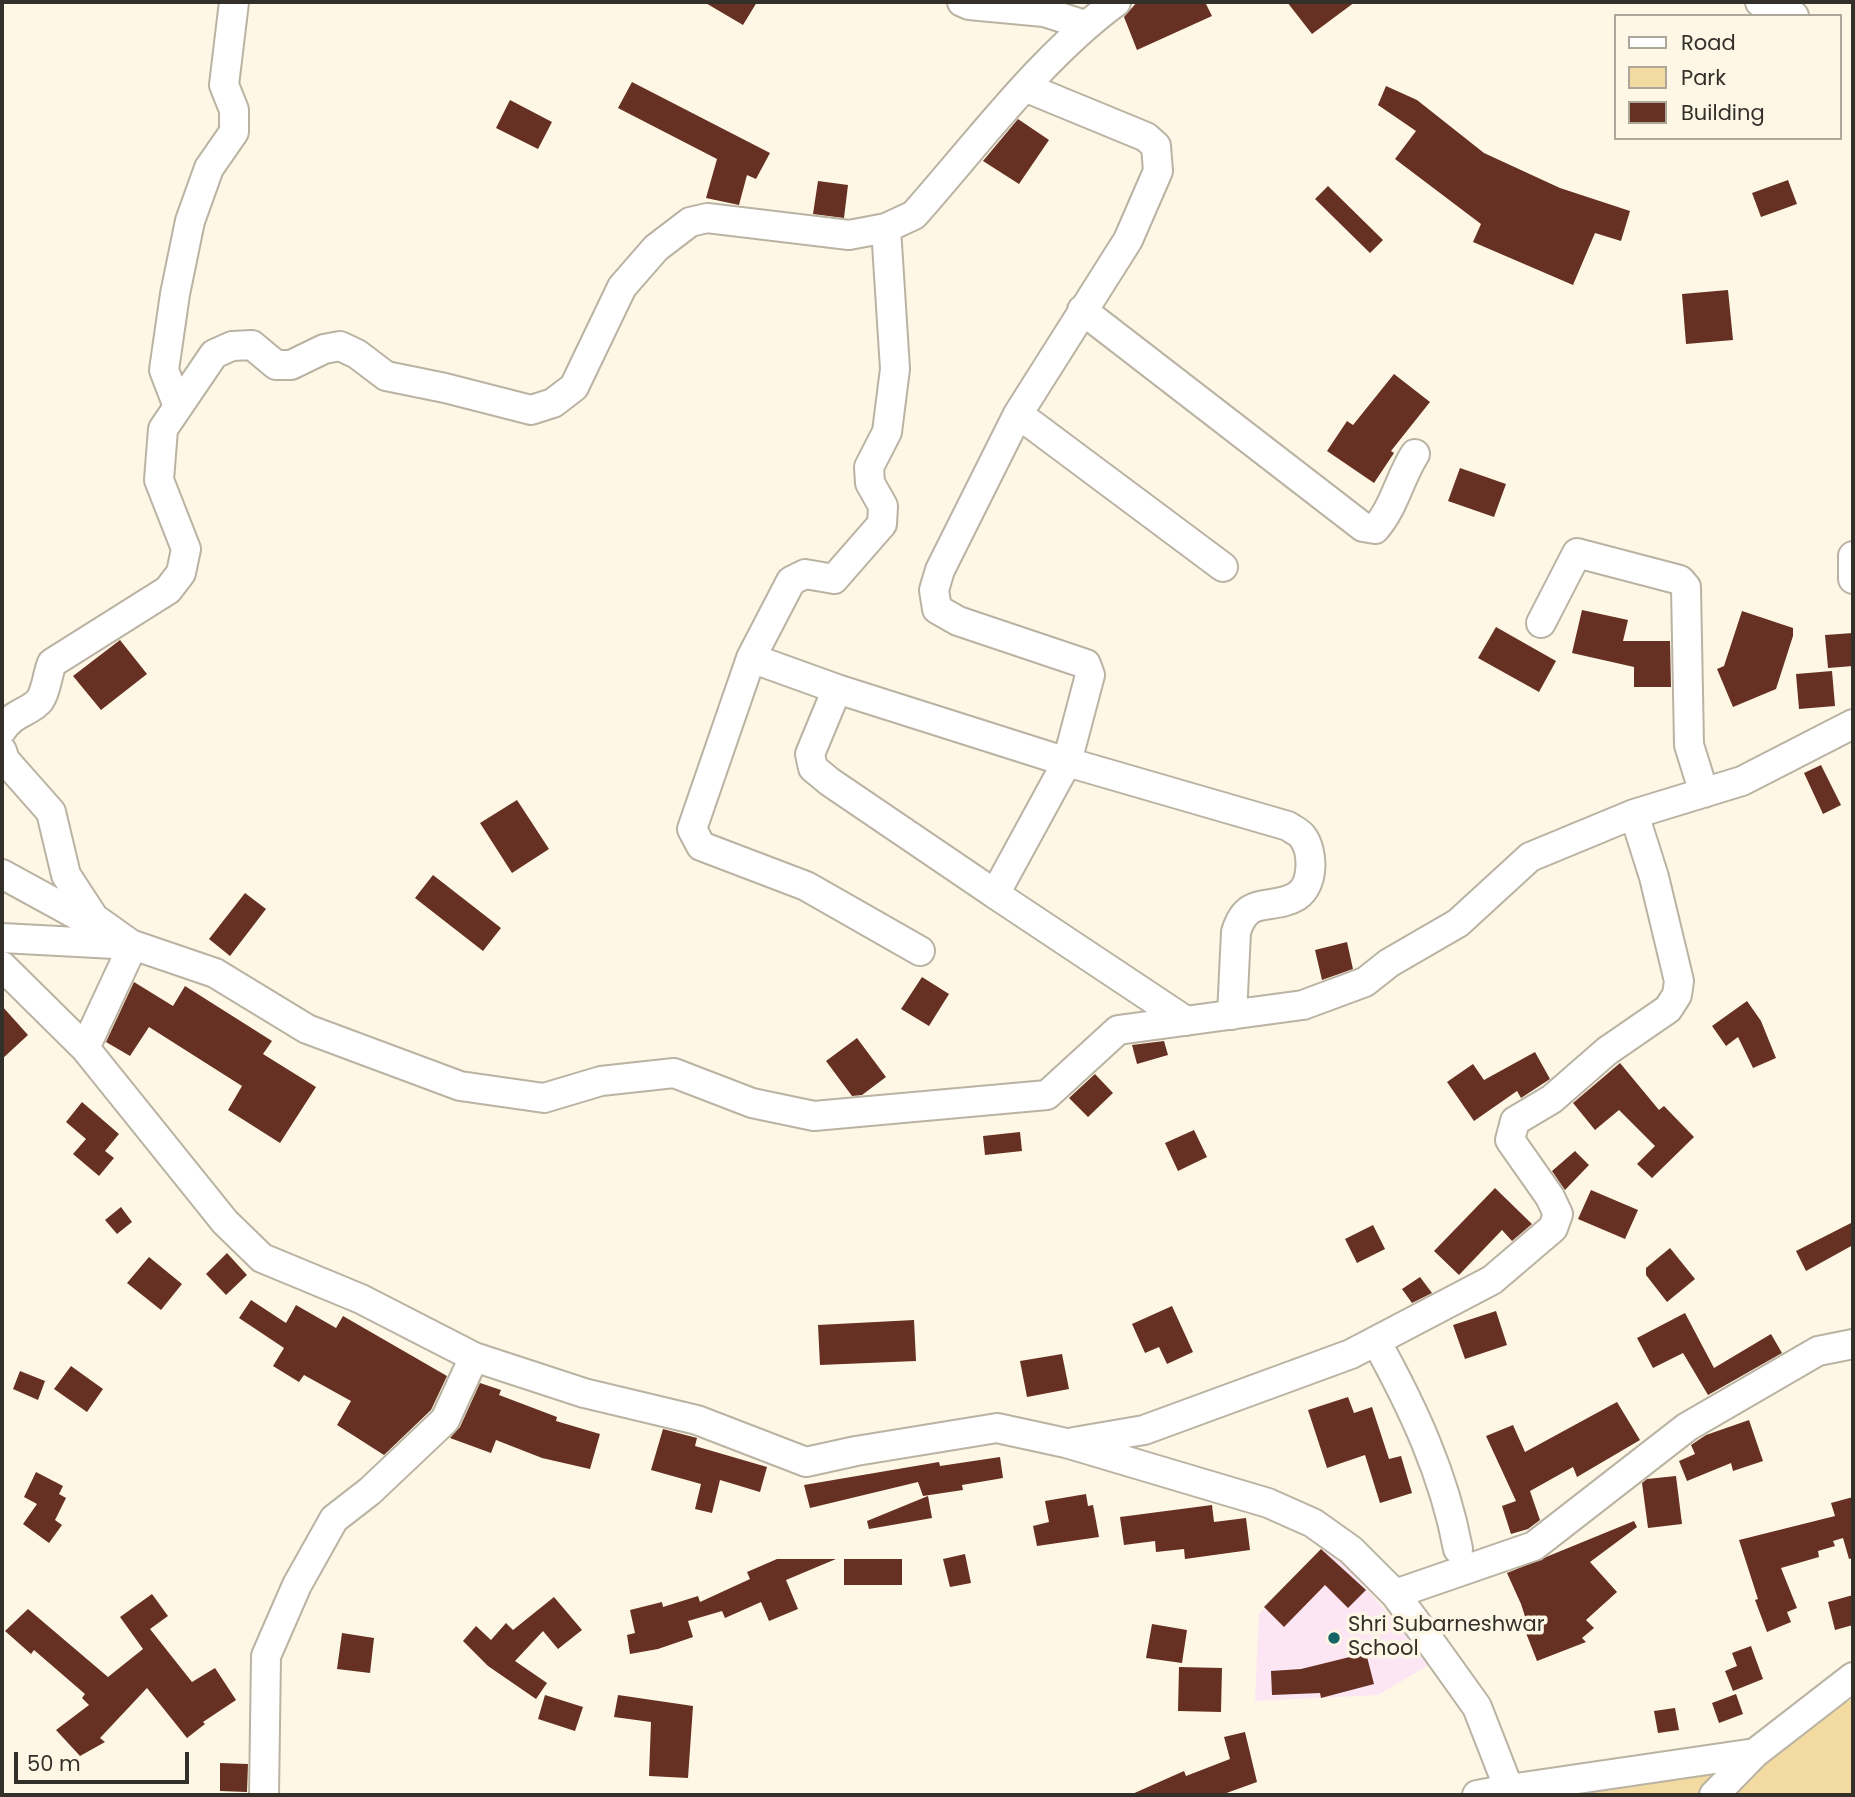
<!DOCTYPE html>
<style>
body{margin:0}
#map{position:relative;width:1855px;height:1797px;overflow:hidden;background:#fef7e6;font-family:Poppins,sans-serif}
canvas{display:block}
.frame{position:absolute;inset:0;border:4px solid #33302a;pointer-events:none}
.legend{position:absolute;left:1614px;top:14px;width:228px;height:126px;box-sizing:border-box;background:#fef7e6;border:2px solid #ada79b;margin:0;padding:9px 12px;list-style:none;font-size:21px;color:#33302a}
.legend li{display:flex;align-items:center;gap:14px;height:35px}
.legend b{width:35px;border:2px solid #ada79b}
.scale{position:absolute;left:14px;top:1752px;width:175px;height:32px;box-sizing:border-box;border:4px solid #33302a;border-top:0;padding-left:9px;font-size:21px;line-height:24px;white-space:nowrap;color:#33302a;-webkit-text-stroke:5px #fef7e6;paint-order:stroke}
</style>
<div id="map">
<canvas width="1855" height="1797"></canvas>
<div class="frame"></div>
<ul class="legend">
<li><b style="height:9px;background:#fff"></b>Road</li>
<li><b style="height:19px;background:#f2daa0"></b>Park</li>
<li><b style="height:19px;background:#663122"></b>Building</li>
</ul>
<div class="scale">50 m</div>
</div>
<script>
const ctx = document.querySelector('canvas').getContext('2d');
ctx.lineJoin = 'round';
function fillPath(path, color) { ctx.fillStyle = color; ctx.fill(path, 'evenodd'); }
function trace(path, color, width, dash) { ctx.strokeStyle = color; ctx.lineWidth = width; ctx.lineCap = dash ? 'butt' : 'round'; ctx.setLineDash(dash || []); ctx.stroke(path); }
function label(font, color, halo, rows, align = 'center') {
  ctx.font = font + ' Poppins,sans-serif'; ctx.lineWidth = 7; ctx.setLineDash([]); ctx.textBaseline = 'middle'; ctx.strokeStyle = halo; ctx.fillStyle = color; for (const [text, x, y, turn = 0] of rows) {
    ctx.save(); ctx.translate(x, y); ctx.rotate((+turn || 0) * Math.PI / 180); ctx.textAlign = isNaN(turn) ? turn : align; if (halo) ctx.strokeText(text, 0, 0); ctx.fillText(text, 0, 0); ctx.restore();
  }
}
fillPath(new Path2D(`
 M1330,1548L1432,1663L1378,1695L1255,1701L1259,1614Z`), '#fce6f4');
fillPath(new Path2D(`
 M1853,1699V1795H1543L1717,1762Z`), '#f2daa0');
fillPath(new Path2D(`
 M704,2H757L743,25Z
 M1137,2H1205L1212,16L1137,50L1124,17Z
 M1287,2H1355L1312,34Z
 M632,82L770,153L756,179L747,175L739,205L706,198L717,159L618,108Z
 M1386,86L1417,100L1484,153L1560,188L1630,211L1621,241L1595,233L1573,285L1473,242L1481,224L1395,159L1416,131L1378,105Z
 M510,100L552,122L538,149L496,128Z
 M1018,119L1049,140L1019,184L983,161Z
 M1788,180L1797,204L1761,217L1752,193Z
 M818,181L848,185L844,218L813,214Z
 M1328,186L1383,240L1370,253L1315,199Z
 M1728,290L1733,340L1686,344L1682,294Z
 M1394,374L1430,402L1391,451L1394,453L1374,483L1327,451L1347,421L1353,425Z
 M1460,468L1506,484L1494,517L1448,501Z
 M1582,610L1628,620L1623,641H1670L1671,687H1634V667L1572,653Z
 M1742,611L1793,628V636L1776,689L1733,707L1717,669L1724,666Z
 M1496,627L1556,661L1539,692L1478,658Z
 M1853,633V666L1828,668L1825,635Z
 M120,640L147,674L101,710L73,676Z
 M1832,671L1835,706L1799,709L1796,674Z
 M1821,765L1841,805L1823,814L1804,773Z
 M517,800L549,849L512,873L480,823Z
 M433,875L501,928L483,951L415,898Z
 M245,893L266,909L230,956L209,939Z
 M1347,942L1353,969L1322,980L1315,950Z
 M922,977L949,994L929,1026L901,1009Z
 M134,982L173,1006L185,986L272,1041L263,1054L316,1087L280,1143L228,1110L242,1086L149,1027L130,1056L106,1042Z
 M1747,1001L1761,1021L1776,1058L1753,1068L1738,1037L1726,1046L1712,1026Z
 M2,1006L28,1035L2,1059Z
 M857,1038L886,1077L862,1095L852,1096L826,1061Z
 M1164,1041L1168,1055L1137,1064L1132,1045Z
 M1535,1052L1550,1079L1521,1098L1517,1091L1474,1121L1447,1082L1473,1064L1484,1080Z
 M1620,1063L1659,1110L1664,1106L1694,1137L1652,1178L1637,1164L1655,1146L1619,1110L1595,1130L1573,1103Z
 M1095,1074L1113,1093L1088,1117L1069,1098Z
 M82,1102L119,1134L105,1151L114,1158L99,1176L73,1154L86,1139L66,1122Z
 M1194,1130L1207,1157L1178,1171L1165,1143Z
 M1020,1132L1022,1151L985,1155L983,1136Z
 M1575,1151L1589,1165L1565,1190L1552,1171Z
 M1495,1188L1532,1224L1512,1241L1502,1230L1459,1275L1434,1251Z
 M1591,1190L1638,1210L1625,1239L1578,1219Z
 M121,1207L132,1222L117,1234L105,1220Z
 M1853,1222V1245L1806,1271L1796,1251Z
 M1373,1225L1385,1249L1357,1263L1345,1239Z
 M1670,1248L1695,1279L1667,1302L1646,1275V1268Z
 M227,1253L247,1275L226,1295L206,1274Z
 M149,1257L182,1284L161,1310L127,1283Z
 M1420,1277L1432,1293L1412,1303L1402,1289Z
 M251,1300L286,1323L296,1305L336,1328L343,1316L447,1376L431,1410L384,1455L337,1425L351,1401L304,1375L299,1382L273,1366L284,1348L239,1318Z
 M1172,1306L1193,1352L1167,1364L1159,1347L1145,1353L1132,1324Z
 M1496,1311L1507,1345L1465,1359L1453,1325Z
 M1685,1313L1714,1368L1771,1334L1782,1353L1708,1395L1683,1353L1653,1368L1637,1338Z
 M914,1320L916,1361L820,1365L818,1325Z
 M1062,1354L1069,1389L1027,1397L1020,1361Z
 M71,1366L103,1389L87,1412L54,1389Z
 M20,1371L45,1381L38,1400L13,1389Z
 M480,1383L501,1390L499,1395L557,1417L556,1421L600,1434L590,1469L542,1458L496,1440L491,1453L450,1438L460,1427Z
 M1348,1397L1354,1413L1372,1407L1389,1459L1401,1456L1412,1493L1380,1503L1365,1455L1327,1468L1308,1410Z
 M1617,1402L1640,1440L1577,1477L1573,1467L1530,1491L1540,1520L1528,1529L1511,1534L1502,1506L1516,1501L1486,1436L1513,1425L1525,1452Z
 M1749,1420L1763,1461L1733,1471L1731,1463L1687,1481L1679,1461L1695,1454L1691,1445L1706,1435Z
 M663,1429L697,1438L695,1446L767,1467L760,1492L720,1480L712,1513L695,1509L701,1484L651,1470Z
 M1000,1457L1003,1478L962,1485L963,1490L923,1496L918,1482L810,1508L804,1485L939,1462L940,1466Z
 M36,1472L63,1486L59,1494L66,1498L55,1520L62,1525L49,1543L23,1524L37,1504L24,1497Z
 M1676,1476L1682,1524L1648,1528L1642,1483L1647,1479Z
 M1086,1494L1088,1506L1093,1505L1099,1537L1037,1546L1033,1526L1049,1522L1045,1501Z
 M928,1496L932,1518L869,1529L867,1521Z
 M1853,1497V1558L1849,1559L1843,1538L1833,1541L1835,1546L1818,1551L1819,1557L1781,1568L1797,1608L1787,1612L1791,1622L1767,1632L1755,1600L1758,1599L1739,1540L1835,1516L1831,1503Z
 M1212,1505L1214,1522L1246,1518L1250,1550L1185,1559L1184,1549L1156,1552L1155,1541L1124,1545L1120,1517Z
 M1634,1521L1637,1527L1590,1562L1617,1592L1586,1620L1594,1628L1582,1638L1586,1642L1537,1661L1526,1633L1530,1632L1521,1604L1507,1573Z
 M1321,1549L1366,1590L1348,1608L1325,1585L1284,1627L1264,1607Z
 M965,1554L971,1583L950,1587L943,1559Z
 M777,1559H836L786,1580L798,1609L769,1621L761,1602L725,1618L722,1611L688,1621L693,1637L658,1649L630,1654L627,1635L635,1633L630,1610L662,1602L663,1607L698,1596L700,1602L750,1579L747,1572Z
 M844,1559H902V1585H844Z
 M152,1594L168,1616L150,1629L192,1682L215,1668L236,1700L203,1722L205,1724L187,1738L147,1688L100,1738L105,1742L80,1756L56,1730L89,1705L82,1698L85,1694L34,1650L31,1654L5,1631L28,1609L108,1677L143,1649L120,1617Z
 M1853,1595V1625L1835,1630L1828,1602Z
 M554,1597L582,1630L558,1649L543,1631L515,1661L547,1683L536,1699L488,1666L463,1641L476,1626L491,1640L506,1623L513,1630Z
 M1152,1624L1187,1630L1182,1663L1146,1658Z
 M342,1633L374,1638L370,1673L337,1669Z
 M1751,1646L1763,1679L1733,1691L1725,1671L1737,1666L1732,1653Z
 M1366,1653L1374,1684L1321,1698L1320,1693L1272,1695L1271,1671L1301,1669Z
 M1179,1667L1222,1668L1221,1712L1178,1711Z
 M1736,1694L1743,1714L1719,1723L1712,1703Z
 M545,1695L583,1707L575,1731L538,1719Z
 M618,1695L693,1706L688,1778L649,1776L651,1722L614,1717Z
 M1675,1708L1679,1730L1658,1733L1654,1711Z
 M1245,1732L1257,1782L1221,1795H1130L1184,1771L1186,1776L1230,1759L1224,1737Z
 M220,1763L248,1764L247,1792L220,1791Z`), '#663122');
const minor = new Path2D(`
 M962,2L969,5L1044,12L1085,25
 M1760,2L1794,16
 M1027,88L1146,137L1156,146L1158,171L1128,240L1018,414L940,570L934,590L937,609L958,621L1086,664L1090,675L1067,762L995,894L830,782L813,768L810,754L837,689L1067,762L1288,826C1292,829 1299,832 1302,836C1314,851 1314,885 1297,896C1271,912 1248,893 1236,932L1232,1015
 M1082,310L1363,527L1375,529C1394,508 1400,477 1415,454
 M177,404L164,370L175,294L190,221L209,168L234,132V110L224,85L234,2
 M1018,414L1223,567
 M1853,556V579
 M1541,623L1577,553L1680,580L1686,587L1689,745L1704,793
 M751,658L692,829L701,846L806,886L920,951
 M837,689L751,658L791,581L805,574L834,579L882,524L883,506L870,483L869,467L887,432L895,369L886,228
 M2,730C13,712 31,712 40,700C47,689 47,675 52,663L168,590L181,573L186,549L159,480L163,429L214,354L232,346L252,345L276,365H291L324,349L340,346L357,354L386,376L445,388L531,410L553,403L574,387L622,287L656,248L690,222L707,218L849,235L886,228L914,215C976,145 1041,57 1116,2
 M2,751L5,760L51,812L66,875L94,918L132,945
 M2,874L97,926
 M995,894L1186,1021
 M2,938L133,945L215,973L307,1029L460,1086L544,1098L601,1081L674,1073L752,1103L814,1116L1047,1095L1118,1030L1303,1005L1365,982L1389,963L1458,923L1530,857L1634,814L1742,781L1853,724
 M2,966L85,1048L225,1222L262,1258L361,1299L474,1357L584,1393L697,1420L806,1462L856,1451L997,1428L1066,1443L1268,1503L1313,1523L1351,1550L1395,1594L1432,1644L1477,1707L1509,1789L1755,1753
 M85,1048L133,945
 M1376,1341C1413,1408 1444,1474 1458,1549
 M1074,1442L1144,1430L1351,1354L1492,1280L1553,1228L1558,1214L1550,1197L1510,1140L1515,1121L1552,1099L1607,1051L1668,1009L1677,995L1679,981L1654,877L1634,814
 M1395,1594L1534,1546L1687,1427L1818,1351L1853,1344
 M264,1795L266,1656L297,1585L334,1519L370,1491L445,1420L474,1357
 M1477,1795L1509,1789
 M1714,1795L1755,1753L1853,1677`);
trace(minor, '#bab3a3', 32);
trace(minor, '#fff', 28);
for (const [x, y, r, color] of [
 [1334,1638,7,"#156466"]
]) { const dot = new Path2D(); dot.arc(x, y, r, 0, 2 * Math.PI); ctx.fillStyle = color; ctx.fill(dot); trace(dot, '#fef7e6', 2.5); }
label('21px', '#33302a', '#fef7e6', [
 ["Shri Subarneshwar",1348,1626],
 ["School",1348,1650]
], 'left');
</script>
